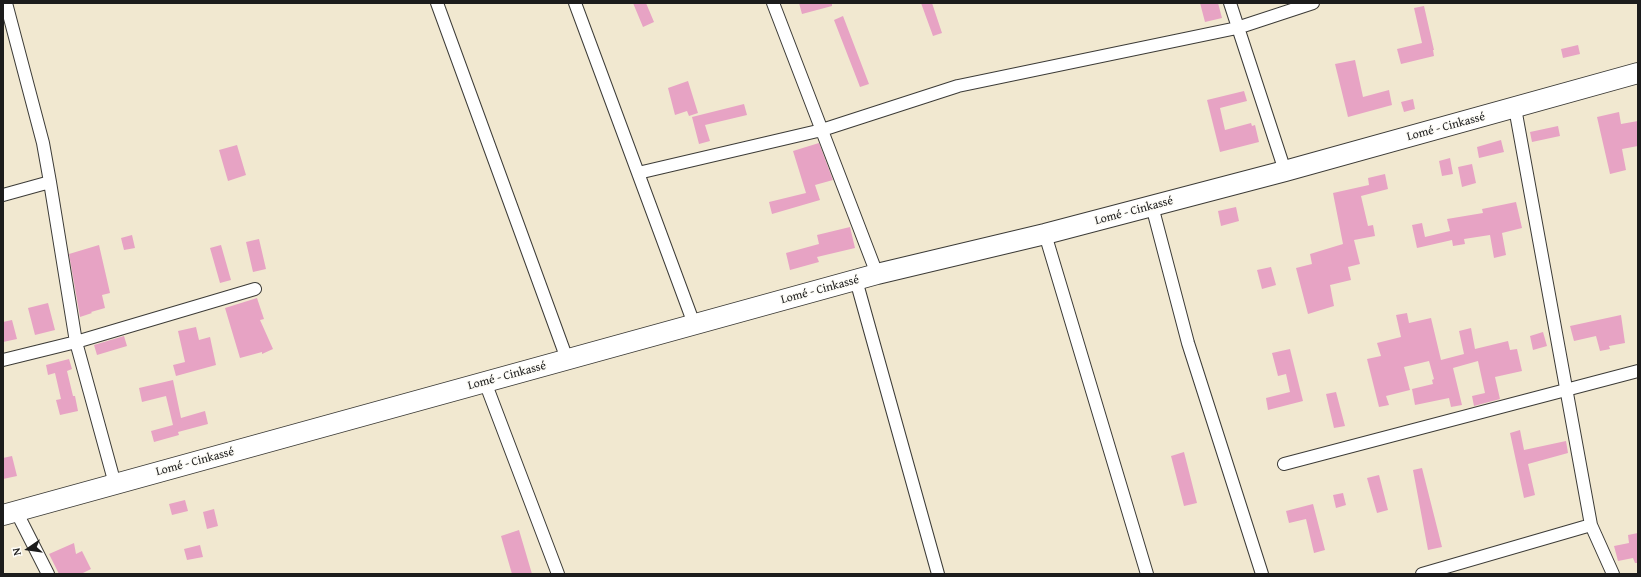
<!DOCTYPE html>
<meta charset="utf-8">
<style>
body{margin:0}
#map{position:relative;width:1641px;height:577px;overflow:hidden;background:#f1e8d0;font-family:"Gentium Book Plus",serif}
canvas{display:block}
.frame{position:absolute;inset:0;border:4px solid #1c1c1c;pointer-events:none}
.north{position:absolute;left:8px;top:529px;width:40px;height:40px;-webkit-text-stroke:3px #fdfcf7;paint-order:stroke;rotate:257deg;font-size:11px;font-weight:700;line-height:16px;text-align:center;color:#1c1c1c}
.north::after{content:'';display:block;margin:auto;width:14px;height:18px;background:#1c1c1c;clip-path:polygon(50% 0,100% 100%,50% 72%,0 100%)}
</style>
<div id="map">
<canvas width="1641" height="577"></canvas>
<div class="frame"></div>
<div class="north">N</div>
</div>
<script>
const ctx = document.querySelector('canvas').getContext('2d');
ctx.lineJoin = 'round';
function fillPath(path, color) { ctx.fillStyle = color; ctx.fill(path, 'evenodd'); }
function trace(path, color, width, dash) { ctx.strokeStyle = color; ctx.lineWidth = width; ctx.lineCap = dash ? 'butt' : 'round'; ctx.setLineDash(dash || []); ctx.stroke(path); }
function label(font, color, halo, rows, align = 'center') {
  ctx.font = font + ' "Gentium Book Plus",serif'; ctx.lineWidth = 3; ctx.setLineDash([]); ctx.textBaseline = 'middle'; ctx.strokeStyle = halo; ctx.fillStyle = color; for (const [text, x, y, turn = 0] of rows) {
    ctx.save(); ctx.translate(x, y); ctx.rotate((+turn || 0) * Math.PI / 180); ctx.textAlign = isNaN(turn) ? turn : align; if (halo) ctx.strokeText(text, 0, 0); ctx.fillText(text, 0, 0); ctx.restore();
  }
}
fillPath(new Path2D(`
 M633,3H646L654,22L643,27Z
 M799,3H832V6L802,14Z
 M921,3H932L942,33L933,36Z
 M1200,3H1218L1222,18L1205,22Z
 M1424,6L1434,50H1433L1434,56L1401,64L1397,49L1422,43L1414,8Z
 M843,16L869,84L860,87L834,20Z
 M1578,45L1580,54L1563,58L1561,49Z
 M1355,60L1363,97L1389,90L1392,105L1348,117L1335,64Z
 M688,81L698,113L689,116L687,111L675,115L668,88Z
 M1244,91L1247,101L1220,108L1225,130L1251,123L1252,126L1255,125L1259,142L1220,152L1207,100Z
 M1413,99L1415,109L1404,112L1401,102Z
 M744,104L747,115L705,125L710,141L699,144L692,117Z
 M1619,112L1621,124L1638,121V146L1622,149L1626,170L1610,174L1597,117Z
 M1558,126L1560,136L1532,142L1530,132Z
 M1501,140L1504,152L1479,158L1477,147Z
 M819,143L833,180L815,185L820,200L772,214L769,202L806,193L793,151Z
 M237,145L246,175L228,181L219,150Z
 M1450,158L1453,174L1442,176L1439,161Z
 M1472,164L1476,183L1462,187L1458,167Z
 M1385,174L1388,189L1361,196L1368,226L1373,225L1375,236L1354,240L1360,264L1348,267L1351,280L1330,285L1334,306L1308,314L1296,268L1312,264L1310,254L1343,244L1333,193L1369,185L1368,178Z
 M1516,202L1522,228L1502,233L1506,255L1494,258L1490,235L1464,239L1465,244L1453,246L1452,240L1417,248L1412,225L1422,223L1425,237L1450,231L1447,219L1483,213L1482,209Z
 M1236,207L1239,221L1221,226L1218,211Z
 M850,227L855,248L817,257L819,262L790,270L786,253L819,244L817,235Z
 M132,235L135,248L124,250L121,238Z
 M259,239L266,269L253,272L246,242Z
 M99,245L110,293L102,295L105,308L91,312L92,313L80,317L69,254Z
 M221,245L231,280L220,283L210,248Z
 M1271,267L1276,285L1262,289L1257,270Z
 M257,298L264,319L260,320L273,349L262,354V352L240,358L225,308Z
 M48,303L55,330L35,335L28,308Z
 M1407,313L1409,323L1431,318L1441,360L1464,354L1459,331L1471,328L1475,349L1508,341L1510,350L1517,349L1522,371L1495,377L1500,399L1474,406L1472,396L1485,393L1478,361L1453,368L1462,405L1451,407L1449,398L1415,405L1412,389L1433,384L1432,380L1434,379L1429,361L1404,367L1410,390L1386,396L1389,405L1379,407L1367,359L1381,356L1377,343L1401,337L1396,315Z
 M1621,315L1625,343L1609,346L1610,349L1600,351L1596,336L1574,341L1570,326Z
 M12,320L17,339L3,342V322Z
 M196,327L199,340L210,337L216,365L176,376L173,365L185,362L178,331Z
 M1543,332L1547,346L1533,350L1530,336Z
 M124,336L127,346L97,355L94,345Z
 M1290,349L1303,401L1268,410L1266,398L1290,392L1286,374L1278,376L1272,353Z
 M69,359L72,369L67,371L73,396H75L78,411L60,415L56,400L61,399L55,373L48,375L46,365Z
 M173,380L181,418L205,411L208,424L178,432L179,435L154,442L151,431L173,425L166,396L142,402L139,388Z
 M1336,392L1345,426L1334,428L1326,394Z
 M1520,430L1524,450L1566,441L1568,453L1528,464L1535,495L1524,498L1510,433Z
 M1184,452L1197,503L1184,506L1171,456Z
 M12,456L17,476L3,479V458Z
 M1422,468L1442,547L1428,550L1413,470Z
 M1379,475L1388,510L1377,513L1367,478Z
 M1343,493L1346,505L1336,508L1333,495Z
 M185,500L188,511L172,515L169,504Z
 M1313,504L1325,550L1314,553L1306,519L1289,523L1286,511Z
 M214,509L218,526L207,529L203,512Z
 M519,530L532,574H512L501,536Z
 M1638,533V563H1635L1633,558L1618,561L1614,546L1629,543L1628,535Z
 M74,543L76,554L82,551L91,569L81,574H59L49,554Z
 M200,545L203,557L187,560L184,549Z`), '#e7a3c4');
const minor = new Path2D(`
 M6,3L43,143L50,182L76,342L115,484
 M437,3L567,359
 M575,3L694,324
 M773,3L877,274
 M1230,3L1285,171
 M1515,108L1591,525L1613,574
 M638,173L822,130L958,86L1237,28L1313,3
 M3,195L50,182
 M1152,206L1188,343L1262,574
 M1045,234L1147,574
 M856,280L938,574
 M3,360L76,342L255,289
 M485,382L558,574
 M1284,464L1638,371
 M16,511L48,574
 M1422,574L1591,525`);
const trunk = new Path2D(`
 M3,515L877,274L1045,234L1285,171L1638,73`);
trace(minor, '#3c3b37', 14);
trace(trunk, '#3c3b37', 22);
trace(minor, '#fff', 12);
trace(trunk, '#fff', 20);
label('12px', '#1c1c1c', '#fdfcf7', [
 ["Lomé - Cinkassé",1446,127,-15],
 ["Lomé - Cinkassé",1134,211,-15],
 ["Lomé - Cinkassé",820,290,-15],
 ["Lomé - Cinkassé",507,376,-15],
 ["Lomé - Cinkassé",195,462,-15]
]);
</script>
